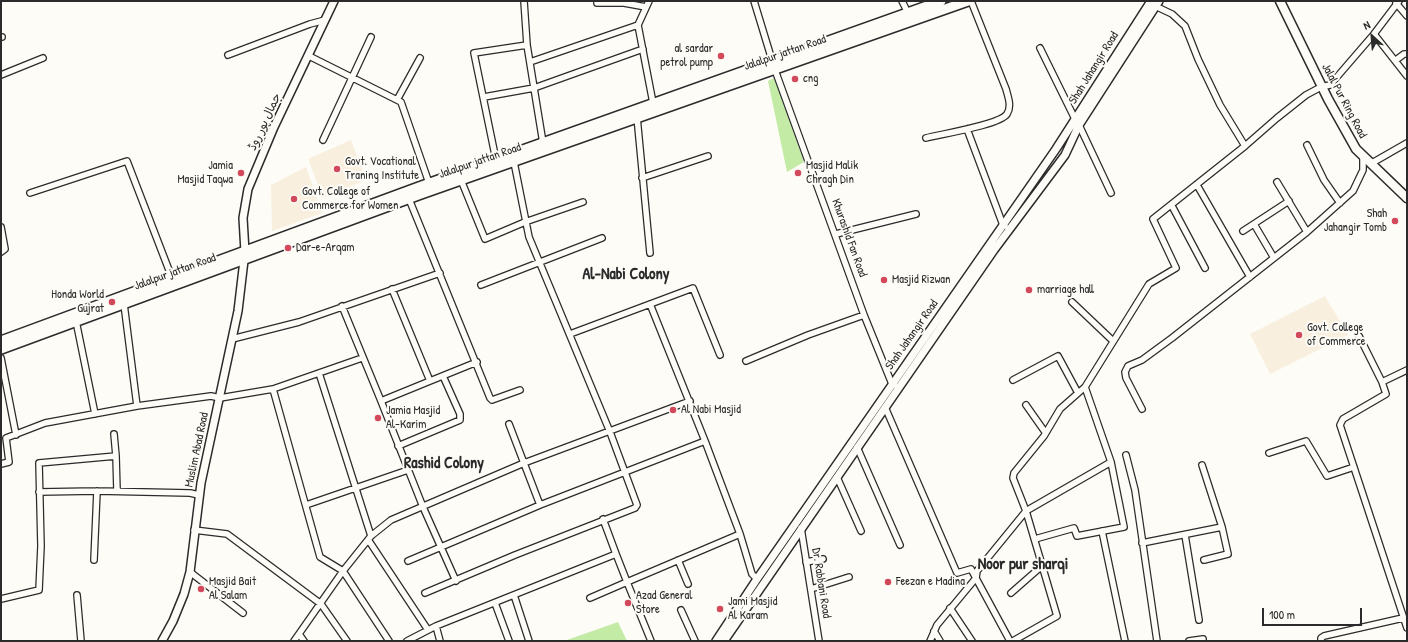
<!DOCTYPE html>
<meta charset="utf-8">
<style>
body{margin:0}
#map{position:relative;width:1408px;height:642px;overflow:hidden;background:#fdfcf7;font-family:"Patrick Hand",sans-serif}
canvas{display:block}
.frame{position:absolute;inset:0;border:2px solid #2b2b2b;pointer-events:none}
.north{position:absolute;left:1352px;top:16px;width:40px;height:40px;-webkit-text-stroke:3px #fdfcf7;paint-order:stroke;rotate:334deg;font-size:11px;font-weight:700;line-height:16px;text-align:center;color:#2b2b2b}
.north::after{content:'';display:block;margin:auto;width:14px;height:18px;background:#2b2b2b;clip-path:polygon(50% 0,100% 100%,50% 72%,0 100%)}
.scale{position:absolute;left:1262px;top:608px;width:100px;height:18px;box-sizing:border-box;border:2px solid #2b2b2b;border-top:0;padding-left:5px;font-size:12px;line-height:14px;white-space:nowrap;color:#2b2b2b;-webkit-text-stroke:3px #fdfcf7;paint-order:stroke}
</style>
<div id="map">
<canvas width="1408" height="642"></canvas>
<div class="frame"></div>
<div class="north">N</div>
<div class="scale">100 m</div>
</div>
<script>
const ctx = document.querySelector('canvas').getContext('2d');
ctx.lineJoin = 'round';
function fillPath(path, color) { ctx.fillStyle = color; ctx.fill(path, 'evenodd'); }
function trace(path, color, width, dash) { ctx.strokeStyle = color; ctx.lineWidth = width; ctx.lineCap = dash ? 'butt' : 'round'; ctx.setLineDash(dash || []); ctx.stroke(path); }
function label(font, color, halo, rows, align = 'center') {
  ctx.font = font + ' "Patrick Hand","Playpen Sans Arabic",sans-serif'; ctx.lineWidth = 4; ctx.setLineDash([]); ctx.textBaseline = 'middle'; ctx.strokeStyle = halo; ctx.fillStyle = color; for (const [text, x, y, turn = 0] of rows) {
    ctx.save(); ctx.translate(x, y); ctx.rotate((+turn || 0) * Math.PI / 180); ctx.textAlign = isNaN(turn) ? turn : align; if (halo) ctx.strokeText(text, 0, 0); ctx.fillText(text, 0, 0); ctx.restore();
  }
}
fillPath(new Path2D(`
 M351,140L366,180L323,198L308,159Z
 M306,167L322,213L272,231L271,185Z
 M1325,296L1348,335L1270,374L1250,334Z`), '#f9efde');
fillPath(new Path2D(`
 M774,78L804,162L787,172L768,81Z
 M618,622L627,641H564Z`), '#c4eba6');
const minor = new Path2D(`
 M524,1L527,45L543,143
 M649,1L638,25L653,103
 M754,1L775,70L864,315L892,384L895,385
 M902,1L908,13
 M597,3H624L646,7
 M1396,3L1407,16
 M1155,6L1172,14L1185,26L1198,59L1220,105L1245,146
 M1374,34L1407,76
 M1,37H2
 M1040,48L1075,119
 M228,55L310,24L325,20
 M309,56L401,102L429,183
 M1396,60L1404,54H1407
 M530,62L638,25
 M1,75L43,58
 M484,97L534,88L643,49
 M397,100L420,58
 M637,117L650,253
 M1079,125L1111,193
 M967,129L1003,225L1005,226
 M926,138C941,134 1000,125 1007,114C1012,106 1008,97 1006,89L971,1
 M323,140L371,37
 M1307,145L1324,180L1340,203
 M496,160L474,53L527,45
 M1372,163L1407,143
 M642,178L708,156
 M461,180L485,239L525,222L583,202
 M1277,182L1307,232
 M1197,185L1250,277
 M30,193L127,161L172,278
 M409,199L490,398L492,400L520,390
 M1172,206L1205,268
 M1254,224L1274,258
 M1,227L5,249L1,252
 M1243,231L1289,201
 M836,234L916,214
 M481,285L602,238
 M1072,302L1113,341
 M124,304L137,406
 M650,304L705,441
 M342,306L381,401L430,381L392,289
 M76,321L95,414
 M570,334L693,288L720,355
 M1359,336L1382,382L1386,394L1343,419L1340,425L1407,628
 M232,339L299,322L440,273
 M1,358L16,435
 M362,358L273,389L320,557L343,571L371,536L391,520L524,463L690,401
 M746,361L808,335L864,315
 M319,373L371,536
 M1013,380L1058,356L1078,393
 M430,381L477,362
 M1382,382L1407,370
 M381,401L423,507L456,581
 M1026,405L1045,432
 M885,407L957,573L971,569L1010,641
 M1142,409L1126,378L1125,372L1128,366L1142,360L1172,338L1307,232L1353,191L1363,170V156
 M509,424L540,505
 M114,434L116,456
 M398,446L460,420V414L443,376
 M857,447L900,545
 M1269,453L1306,441L1327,476L1354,467
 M1126,455L1135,490L1157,641
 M1,464L9,462L6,438L45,423L137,406L211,396L220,398L273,389
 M1202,465L1222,527L1228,554L1204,560
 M837,477L861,531
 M39,492L97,491L190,493L199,495
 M306,505L408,470
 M801,528L819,641
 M194,530L227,534L321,604L347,641
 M1102,531L1125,641
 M1185,535L1199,620
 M1035,539L1074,528L1077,536L1124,527L1111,462L1085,387
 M369,541L428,630
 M1142,543L1222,527
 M616,554L627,582L740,534
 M94,560L97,491
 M678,560L688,584
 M408,561L540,505L705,441L740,534L752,574L757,579
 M806,562L823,559
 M190,572L243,613
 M811,589L849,577
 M425,593L515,555L635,508L637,505L610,432L529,237L514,162
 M1011,593L1043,565
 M77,595L81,641
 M514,595L529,641
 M590,598L627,582L651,641
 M1,599L39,590L41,546L39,463L116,456L117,491
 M495,603L509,641
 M950,608L972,641
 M681,610L695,641
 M436,626L616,554L603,519
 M934,631L940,641
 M299,634L304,641
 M294,641L343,571L389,641
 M407,641L436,626L440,641
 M930,641L937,625L976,578L977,571L1026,511L1013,478L1014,473L1044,436L1060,409L1085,387L1149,284L1176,268L1153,219L1245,146L1277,118L1306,95L1321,87L1330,85L1374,34L1399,1
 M1013,641L1057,616L1026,511L1111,462
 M1189,641L1203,639
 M1321,641V638L1324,636L1403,618`);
const tertiary = new Path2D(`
 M162,641L173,621L184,594L190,572L201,483L238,311L245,252L243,218L248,189L274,127L334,1
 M716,641L757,579L1056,149L1151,1
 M724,641L994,250L1065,155L1079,125L1159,1`);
const secondary = new Path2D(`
 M1280,1L1328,99L1356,149L1407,198`);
const primary = new Path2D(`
 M1,341L419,187L941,1
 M1,349L421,194L968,1`);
trace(minor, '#2b2b2b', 8);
trace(tertiary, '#2b2b2b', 10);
trace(secondary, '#2b2b2b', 11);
trace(primary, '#2b2b2b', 12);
trace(minor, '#fdfcf7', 5.5);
trace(tertiary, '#fdfcf7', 7);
trace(secondary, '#fdfcf7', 8);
trace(primary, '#fdfcf7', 9);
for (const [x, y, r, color] of [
 [721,56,4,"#d1495b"],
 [795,79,4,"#d1495b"],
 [337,169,4,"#d1495b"],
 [241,173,4,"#d1495b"],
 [798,173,4,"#d1495b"],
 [294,199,4,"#d1495b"],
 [1395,221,4,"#d1495b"],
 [288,248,4,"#d1495b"],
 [884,280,4,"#d1495b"],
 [1029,290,4,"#d1495b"],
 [112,302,4,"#d1495b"],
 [1299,335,4,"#d1495b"],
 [673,410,4,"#d1495b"],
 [378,418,4,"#d1495b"],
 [888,582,4,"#d1495b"],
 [201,589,4,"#d1495b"],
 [628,603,4,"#d1495b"],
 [720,609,4,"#d1495b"]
]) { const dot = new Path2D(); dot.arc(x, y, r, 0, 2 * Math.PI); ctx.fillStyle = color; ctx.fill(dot); trace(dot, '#fdfcf7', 1.5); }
label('12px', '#2b2b2b', '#fdfcf7', [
 ["al sardar",713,49,"right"],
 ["petrol pump",713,63,"right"],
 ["cng",803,79],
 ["Govt. Vocational",345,162],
 ["Traning Institute",345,176],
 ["Jamia",233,166,"right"],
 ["Masjid Taqwa",233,180,"right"],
 ["Masjid Malik",806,166],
 ["Chragh Din",806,180],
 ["Govt. College of",302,192],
 ["Commerce for Women",302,206],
 ["Shah",1387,214,"right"],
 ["Jahangir Tomb",1387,228,"right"],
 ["Dar-e-Arqam",296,248],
 ["Masjid Rizwan",892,280],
 ["marriage hall",1037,290],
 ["Honda World",104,295,"right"],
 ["Gujrat",104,309,"right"],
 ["Govt. College",1307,328],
 ["of Commerce",1307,342],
 ["Al Nabi Masjid",681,410],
 ["Jamia Masjid",386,411],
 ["Al-Karim",386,425],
 ["Masjid Bait",209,582],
 ["Al Salam",209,596],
 ["Feezan e Madina",896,582],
 ["Azad General",636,596],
 ["Store",636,610],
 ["Jami Masjid",728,602],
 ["Al Karam",728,616]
], 'left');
label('12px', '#2b2b2b', '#fdfcf7', [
 ["Jalalpur jattan Road",785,53,-19],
 ["Shah Jahangir Road",1094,68,-58],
 ["Jalal Pur Ring Road",1344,101,62],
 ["جمال پور روڈ",265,122,-65],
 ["Jalalpur jattan Road",480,161,-19],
 ["Khurashid Fan Road",849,238,70],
 ["Jalalpur jattan Road",175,272,-20],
 ["Shah Jahangir Road",912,335,-55],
 ["Muslim Abad Road",197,450,-78],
 ["Dr. Rabbani Road",821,583,81]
]);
label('bold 16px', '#2b2b2b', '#fdfcf7', [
 ["Al-Nabi Colony",626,275],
 ["Rashid Colony",444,464],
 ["Noor pur sharqi",1023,565]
]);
</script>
